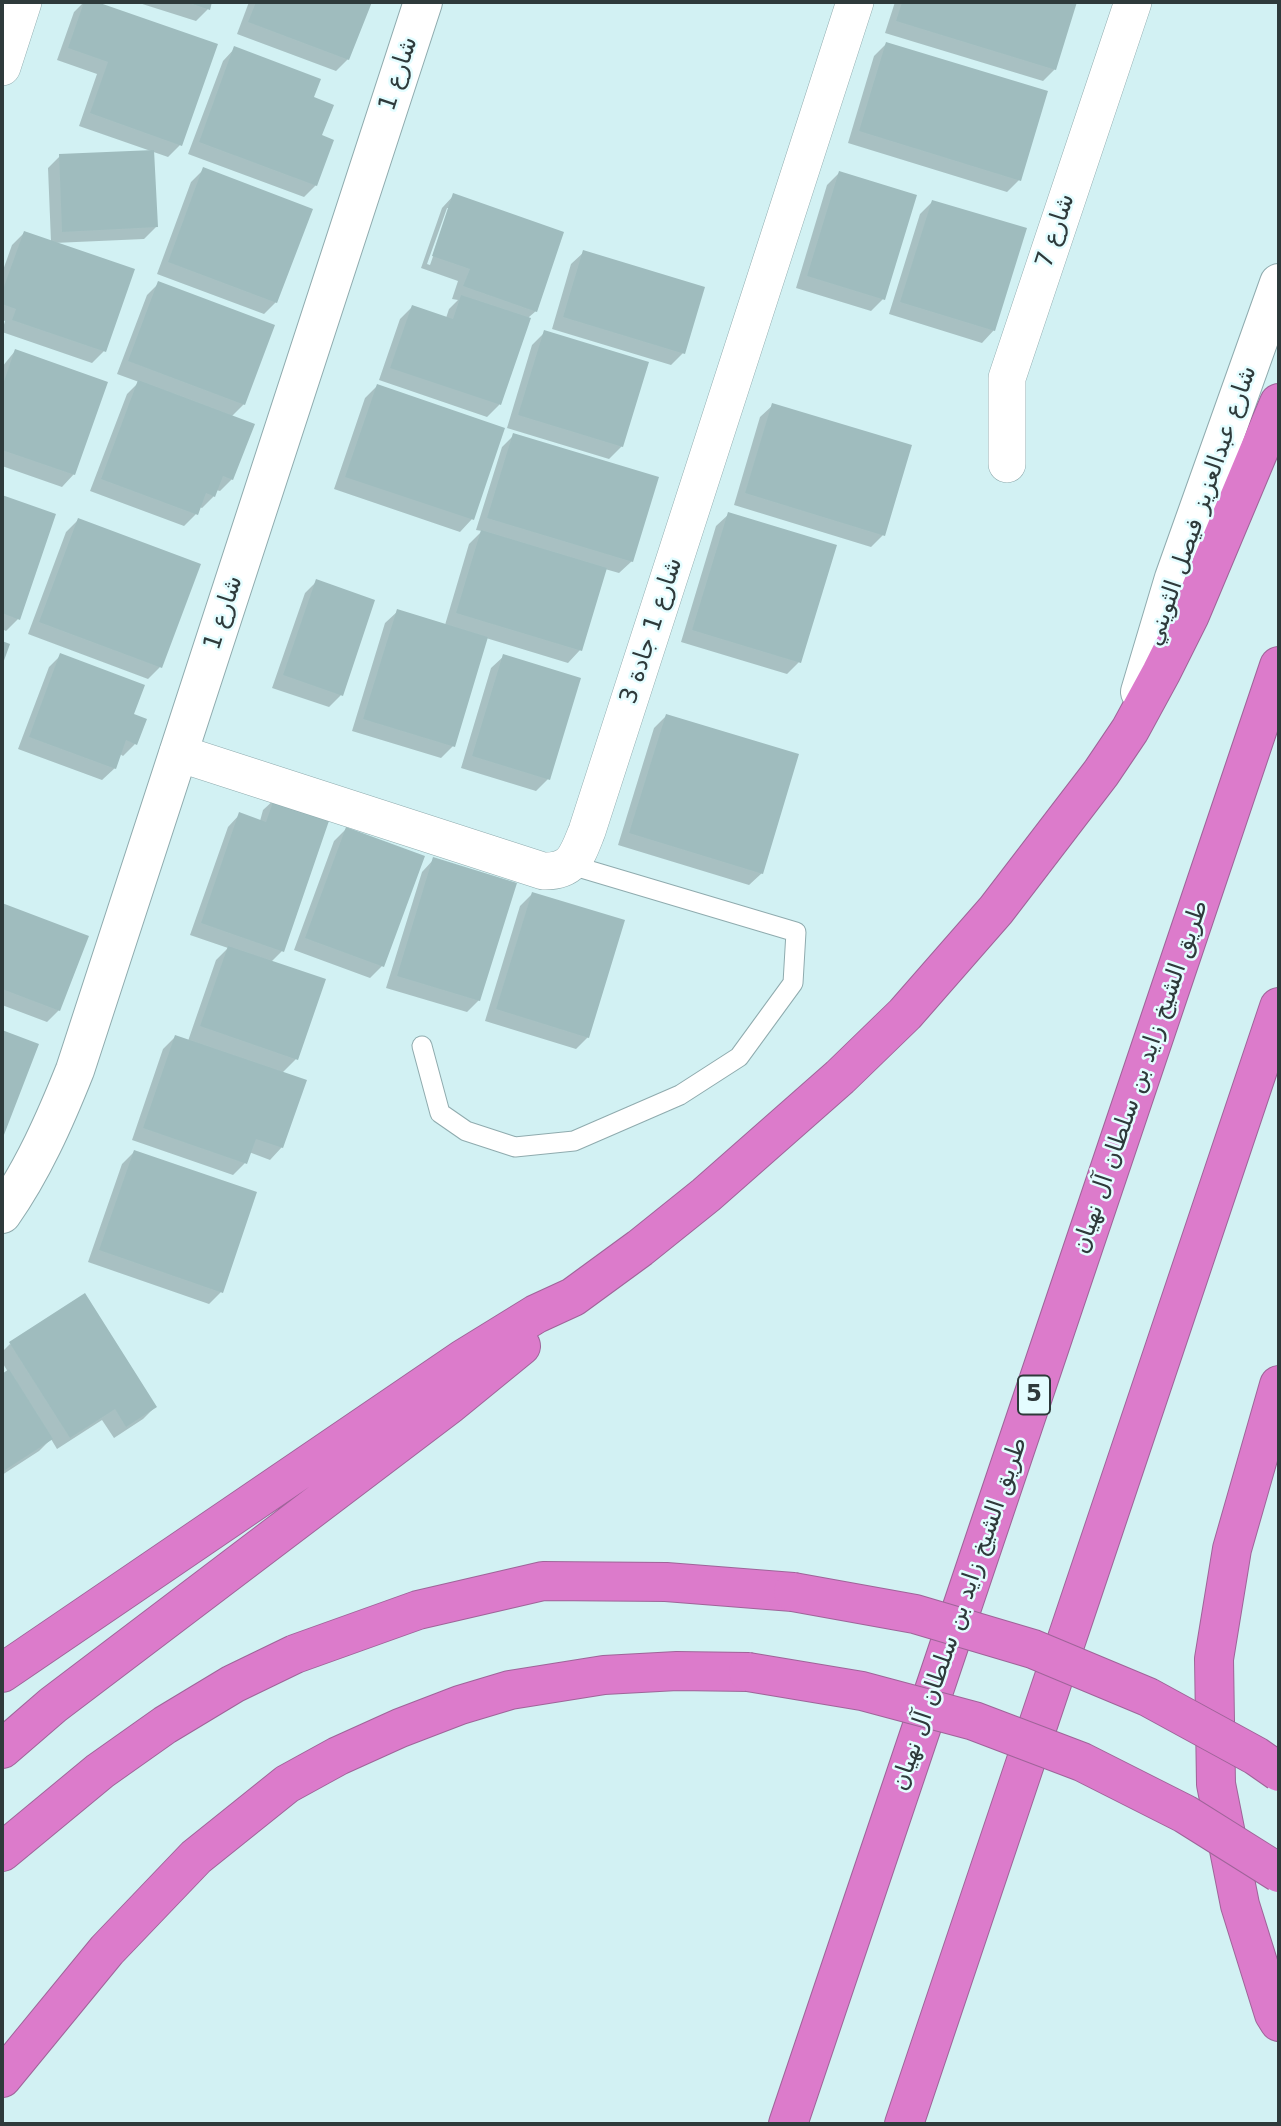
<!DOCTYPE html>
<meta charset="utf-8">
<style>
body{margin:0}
#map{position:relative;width:1281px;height:2126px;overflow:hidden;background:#d2f1f3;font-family:"DejaVu Sans",sans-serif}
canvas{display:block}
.frame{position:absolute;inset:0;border:4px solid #2e3a3b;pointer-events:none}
</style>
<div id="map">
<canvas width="1281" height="2126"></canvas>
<div class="frame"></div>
</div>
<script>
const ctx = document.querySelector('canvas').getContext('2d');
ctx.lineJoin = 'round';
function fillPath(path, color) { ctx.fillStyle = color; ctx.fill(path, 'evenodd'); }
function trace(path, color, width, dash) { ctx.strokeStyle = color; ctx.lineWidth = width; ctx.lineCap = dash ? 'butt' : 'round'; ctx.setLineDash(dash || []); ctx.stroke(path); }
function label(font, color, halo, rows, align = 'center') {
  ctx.font = font + ' "DejaVu Sans",Vazirmatn,sans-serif'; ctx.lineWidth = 5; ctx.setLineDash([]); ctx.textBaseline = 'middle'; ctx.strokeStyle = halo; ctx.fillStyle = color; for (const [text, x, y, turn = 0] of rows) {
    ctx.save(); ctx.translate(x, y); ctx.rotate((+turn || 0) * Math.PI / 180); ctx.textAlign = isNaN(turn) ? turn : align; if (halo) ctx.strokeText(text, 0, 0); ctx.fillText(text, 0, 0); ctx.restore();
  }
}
fillPath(new Path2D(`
 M84,2H92L216,45L180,145L168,157L79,126L97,74L57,60L74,12Z
 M136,2H210L208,9L196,21Z
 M249,2H370L348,59L336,71L237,34Z
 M895,2H1075L1055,69L1043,81L885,33Z
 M886,44L1019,180L1007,192L848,143L874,56Z
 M235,48L312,98L316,185L304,197L188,154L223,61Z
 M60,156L156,227L144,239L54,243L104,351L92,363L2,332L5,321L2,320V273L12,245L24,233L51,242L48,168Z
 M204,169L276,302L264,314L157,274L191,182Z
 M839,173L883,299L871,311L796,288L827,185Z
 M454,195L536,311L529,317L499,405L487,417L379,380L400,319L412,307L446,318L449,309L458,300L452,299L458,281L421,268L442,208ZM447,208H450L430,265L427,264Z
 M932,202L994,330L982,343L889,314L920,214Z
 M584,252L683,353L671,365L552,329L571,264Z
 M159,283L244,404L231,417L232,479L220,491L216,490L214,496L202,508L199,507L196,514L184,526L90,491L127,394L139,382L117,374L147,295Z
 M545,332L622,446L609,459L507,428L532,345Z
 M15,351L74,474L62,487L2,466V367Z
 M377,386L472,519L460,532L334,489L365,398Z
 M773,405L883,535L871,547L734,505L760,417Z
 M514,435L632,561L619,573L605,569L580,650L568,663L486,638L453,746L441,758L352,731L385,623L398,611L445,625L469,544L482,531L476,530L502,447Z
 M2,497L54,515L18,619L6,631L2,629Z
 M729,514L799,662L787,674L681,642L716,526Z
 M78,520L160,667L148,679L28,634L66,532Z
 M317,581L341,695L329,707L272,688L305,593Z
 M61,655L131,715L135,744L123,756L120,754L115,768L102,780L18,749L49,667Z
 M504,656L548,779L536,791L461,768L491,668Z
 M666,716L762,873L749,885L618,845L654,728Z
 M276,798L282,951L271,962L296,1059L282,1073V1147L270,1160L249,1152L245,1163L233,1175L132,1140L163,1049L175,1037L188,1041L216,960L228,948L190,935L228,827L240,814L260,821L263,810Z
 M346,829L382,966L370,978L294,950L334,841Z
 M434,859L479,1000L467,1012L386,988L422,872Z
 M532,894L588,1037L576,1049L485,1021L520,906Z
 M2,905L86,937L59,1010L47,1022L2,1005Z
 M2,1032L36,1045L2,1136Z
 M134,1152L221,1292L209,1304L88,1262L122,1164Z
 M10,1344L155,1407L143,1419L114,1438L102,1420L57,1449L51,1439L39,1451L2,1475V1376L8,1372L2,1362V1352Z`), '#0003');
fillPath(new Path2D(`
 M84,2H97L218,44L182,146L90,113L108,62L68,48Z
 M187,2H212L210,10Z
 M256,2H372L349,60L248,22Z
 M902,2H1077L1056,70L896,21Z
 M886,42L1048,91L1021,181L859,131Z
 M234,46L321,79L314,97L334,105L322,135L334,140L317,186L199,142Z
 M154,150L158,227L62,232L59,154Z
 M203,167L313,209L277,303L168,262Z
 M839,171L917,195L885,300L807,276Z
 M453,193L564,232L537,312L463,286L470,269L432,256Z
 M932,200L1027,228L995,331L900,302Z
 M24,231L135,269L106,352L12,320L16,309L2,304V292Z
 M583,250L705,287L685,354L563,317Z
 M158,281L275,325L245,405L128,361Z
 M461,295L531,318L501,405L390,368L412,305L453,319Z
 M544,330L649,362L623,447L518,415Z
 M15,349L108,382L75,475L2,450V387Z
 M138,380L255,424L233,480L223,476L215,497L206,493L198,515L101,479Z
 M377,384L505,428L474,520L345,477Z
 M772,403L912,445L885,536L745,493Z
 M513,433L659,477L633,562L487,518Z
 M2,495L56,514L20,620L2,613Z
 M728,512L837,545L801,663L692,630Z
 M78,518L201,564L162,668L39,622Z
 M481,530L607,568L582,651L456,613Z
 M316,579L375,600L343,696L283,675Z
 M397,609L488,637L455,747L363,719Z
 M2,641L10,644L2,666Z
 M60,653L145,685L134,714L147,719L137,745L126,740L116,769L29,737Z
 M503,654L581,678L550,780L472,756Z
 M666,714L799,754L763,874L629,833Z
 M275,796L331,815L284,952L201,923L239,812L266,822Z
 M346,827L425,856L384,967L305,938Z
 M433,857L517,883L480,1001L397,976Z
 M532,892L625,920L589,1038L496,1009Z
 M2,903L89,936L60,1011L2,989Z
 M228,946L326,979L298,1060L200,1026Z
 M2,1030L39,1044L2,1140Z
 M175,1035L307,1080L283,1148L256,1139L247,1164L143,1128Z
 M134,1150L257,1192L223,1293L99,1250Z
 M85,1293L157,1407L126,1427L115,1409L70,1438L9,1342Z
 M9,1369L53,1439L2,1472V1374Z`), '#9fbcbe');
const service = new Path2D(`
 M422,1046L440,1113L466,1131L515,1147L574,1141L680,1095L739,1057L793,983L796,932L571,865`);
const minor = new Path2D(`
 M2,67L23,2
 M1007,464V378L1133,2
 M178,753L543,871C573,872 577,856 587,831L855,2`);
const tertiary = new Path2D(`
 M1140,692L1174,578L1279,283
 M2,1214C33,1170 55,1120 75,1070L423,2`);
const motorway = new Path2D(`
 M1279,1385L1232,1549L1214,1659L1216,1784L1240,1905L1274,2014L1279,2022
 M2,1673L463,1359L536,1314L573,1297L640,1248L706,1195L840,1077L905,1014L996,910L1101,773L1130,730L1161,673L1190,615L1279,403
 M2,1749L53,1705L450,1404L521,1346
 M2,1852L100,1771L165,1725L233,1684L295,1654L418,1610L543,1581L666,1582L793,1592
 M2,2078L107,1950L196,1857L287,1784L338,1756L400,1728L460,1705L510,1690L604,1675L677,1671L748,1672
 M788,2124L1279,666
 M904,2124L1279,1007`);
trace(service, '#8fabae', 21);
trace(minor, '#8fabae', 38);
trace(tertiary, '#8fabae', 40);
trace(motorway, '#9f6499', 40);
trace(service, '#fff', 19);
trace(minor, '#fff', 37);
trace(tertiary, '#fff', 38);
trace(motorway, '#dc7bcb', 38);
const motorwayBridge = new Path2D(`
 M793,1592L915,1614L1033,1649L1148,1697L1256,1756L1279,1772
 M748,1672L862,1691L974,1721L1082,1762L1185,1814L1279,1873`);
trace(motorwayBridge, '#9f6499', 40, []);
trace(motorwayBridge, '#dc7bcb', 38);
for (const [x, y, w] of [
 [1034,1395,32]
]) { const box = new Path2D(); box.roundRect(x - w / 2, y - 19.5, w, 39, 5); ctx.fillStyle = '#e4fdff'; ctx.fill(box); trace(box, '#2e3a3b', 2); }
label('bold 23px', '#2e3a3b', null, [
 ["5",1034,1395]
]);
label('24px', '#2e3a3b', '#e4fdff', [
 ["شارع 1",399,74,-72],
 ["شارع 7",1056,231,-72],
 ["شارع عبدالعزيز فيصل الثويني",1202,506,-71],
 ["شارع 1",224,613,-72],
 ["شارع 1 جادة 3",652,631,-72],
 ["طريق الشيخ زايد بن سلطان آل نهيان",1141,1077,-71],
 ["طريق الشيخ زايد بن سلطان آل نهيان",960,1614,-71]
]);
</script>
